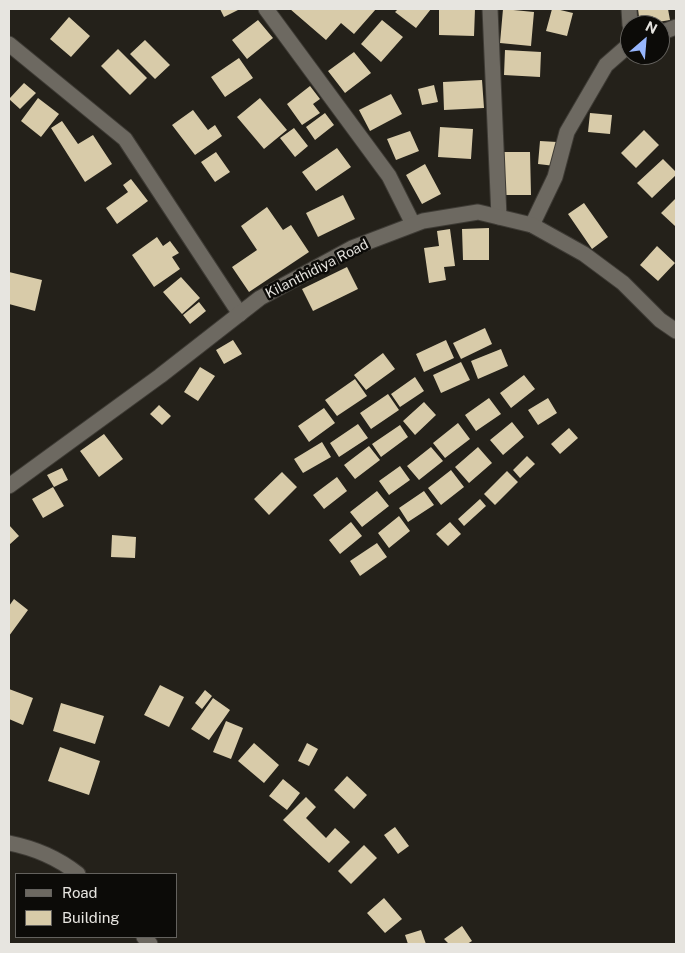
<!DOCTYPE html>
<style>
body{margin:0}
#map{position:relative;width:685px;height:953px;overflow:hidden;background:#24211a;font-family:"Public Sans",sans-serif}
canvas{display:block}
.frame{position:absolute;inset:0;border:10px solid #e7e5e0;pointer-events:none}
.legend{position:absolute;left:15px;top:873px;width:162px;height:65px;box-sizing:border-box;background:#0c0b08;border:1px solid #64625e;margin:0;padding:6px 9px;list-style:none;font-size:15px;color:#e7e5e0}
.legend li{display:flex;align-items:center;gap:10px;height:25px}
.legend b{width:25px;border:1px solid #64625e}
.north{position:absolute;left:620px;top:15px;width:50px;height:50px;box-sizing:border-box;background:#0c0b08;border:1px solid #64625e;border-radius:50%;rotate:27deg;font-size:14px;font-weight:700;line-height:20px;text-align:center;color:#e7e5e0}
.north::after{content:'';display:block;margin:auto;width:18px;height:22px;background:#97b6fd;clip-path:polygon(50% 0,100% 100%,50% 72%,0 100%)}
</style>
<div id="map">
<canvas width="685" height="953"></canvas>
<div class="frame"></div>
<ul class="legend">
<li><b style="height:6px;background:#6d6961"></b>Road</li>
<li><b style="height:14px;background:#d8cba9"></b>Building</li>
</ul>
<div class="north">N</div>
</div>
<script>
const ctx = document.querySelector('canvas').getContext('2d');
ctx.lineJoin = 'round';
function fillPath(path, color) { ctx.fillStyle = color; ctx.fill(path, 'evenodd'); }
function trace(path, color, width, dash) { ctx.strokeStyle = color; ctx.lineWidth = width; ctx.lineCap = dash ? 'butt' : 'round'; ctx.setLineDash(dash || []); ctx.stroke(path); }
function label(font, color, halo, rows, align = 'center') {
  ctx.font = font + ' "Public Sans",sans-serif'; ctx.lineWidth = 5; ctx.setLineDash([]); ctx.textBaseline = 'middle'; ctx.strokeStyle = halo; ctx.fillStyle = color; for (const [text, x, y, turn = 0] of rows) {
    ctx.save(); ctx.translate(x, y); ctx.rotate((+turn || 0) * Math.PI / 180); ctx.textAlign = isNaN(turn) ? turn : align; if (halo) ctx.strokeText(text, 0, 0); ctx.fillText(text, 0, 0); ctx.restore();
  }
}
fillPath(new Path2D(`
 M220,9H240L224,17Z
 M290,9H376L354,34L341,23L326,40Z
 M398,9H431L416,28L395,12Z
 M439,9H475L474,36L439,35Z
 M503,9L534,12L531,46L500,43Z
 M552,9H556L573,13L567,36L546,31Z
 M638,9H668L670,20L640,25Z
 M69,17L90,36L71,57L50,39Z
 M258,20L273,38L247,59L232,40Z
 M382,20L403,37L381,62L361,44Z
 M145,40L170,65L155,79L130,54Z
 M118,49L147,78L130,95L101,66Z
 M505,50L541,52L540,77L504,75Z
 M354,52L371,73L345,93L328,71Z
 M239,58L253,78L225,97L211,77Z
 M482,80L484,108L444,110L443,82Z
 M24,83L36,93L20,109L9,99Z
 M434,85L438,102L422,105L418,89Z
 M310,86L320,99L313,104L320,113L302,125L287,104Z
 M391,94L402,114L370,131L359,110Z
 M38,98L59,114L41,137L21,121Z
 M260,98L287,130L264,149L237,117Z
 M193,110L208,130L215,125L222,136L195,155L172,125Z
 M325,113L334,125L315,140L306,127Z
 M590,113L612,115L610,134L588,132Z
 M62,121L78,144L93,135L112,164L85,182L51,128Z
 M440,127L473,129L471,159L438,157Z
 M294,128L308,146L295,157L280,138Z
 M644,130L659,145L636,168L621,153Z
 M410,131L419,151L396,160L387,139Z
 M540,141L557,142L555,166L538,164Z
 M337,148L351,167L316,191L302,172Z
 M216,152L230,172L215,182L201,162Z
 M503,152H530L531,195H505Z
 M663,159L676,172V175L652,198L637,183Z
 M425,164L441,194L422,204L406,175Z
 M131,179L148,201L117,224L106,208L128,192L123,185Z
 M343,195L355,219L318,237L306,213Z
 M676,198V225L675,226L661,213Z
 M584,203L608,237L592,249L568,214Z
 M267,207L283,230L291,225L309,252L249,292L232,267L257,250L241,226Z
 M489,228V260H463L462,229Z
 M450,229L455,266L444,267L446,280L429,283L424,248L439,246L437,231Z
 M157,237L163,246L170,241L179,253L172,257L180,269L154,287L132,255Z
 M657,246L675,263L658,281L640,265Z
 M347,267L358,289L313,311L302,289Z
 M9,272L42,280L35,311L9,304Z
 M181,277L200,298L182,314L163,292Z
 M199,302L206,311L190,324L183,315Z
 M485,328L492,344L461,359L453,343Z
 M233,340L242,354L224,364L216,350Z
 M446,340L454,358L424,372L416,354Z
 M501,349L508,366L478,379L471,361Z
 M383,353L395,369L366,390L354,375Z
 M461,362L470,380L441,393L433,375Z
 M200,367L215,376L198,401L184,392Z
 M524,375L535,389L511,408L500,393Z
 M415,377L424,391L400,407L391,394Z
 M355,379L367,396L337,416L325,400Z
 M388,394L399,410L371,429L360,413Z
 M489,398L501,414L476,431L465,415Z
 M548,398L557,413L538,425L528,410Z
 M424,402L436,415L415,435L403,421Z
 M159,405L171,416L162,425L150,414Z
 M324,408L335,423L309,442L298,426Z
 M512,422L524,437L503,455L490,440Z
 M458,423L470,439L445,458L433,443Z
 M358,424L368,438L339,457L330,443Z
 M400,425L408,437L381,457L372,444Z
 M569,428L578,438L560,454L551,444Z
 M104,434L123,459L99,477L80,451Z
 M322,442L331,457L303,473L294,459Z
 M369,446L380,460L355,479L344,465Z
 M431,447L443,461L419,480L407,466Z
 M478,447L492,463L469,483L455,467Z
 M527,456L535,464L520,478L513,470Z
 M400,466L410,480L389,495L379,481Z
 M62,468L68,480L54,487L47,475Z
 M451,470L464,487L441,505L428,488Z
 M507,471L518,482L495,505L484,494Z
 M282,472L297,487L269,515L254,499Z
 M337,477L347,491L324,509L313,495Z
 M53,487L64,506L43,518L32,499Z
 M377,491L389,506L362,527L350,512Z
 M424,491L434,505L408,522L399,508Z
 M480,499L486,506L464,526L458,519Z
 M399,516L410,531L389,548L378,533Z
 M351,522L362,536L340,554L329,540Z
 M450,522L461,534L448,546L436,534Z
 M9,525L19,536L9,545Z
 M112,535L136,537L135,558L111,557Z
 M377,543L387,557L360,576L350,561Z
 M14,599L28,610L9,636V606Z
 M160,685L184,697L169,727L144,715Z
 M9,689L33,698L23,725L9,719Z
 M205,690L212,696L202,709L195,703Z
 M213,698L230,710L209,740L191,729Z
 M61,703L104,716L95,744L53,731Z
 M226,721L243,728L231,759L213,752Z
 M254,743L279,765L264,783L238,761Z
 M307,743L318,749L309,766L298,761Z
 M60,747L100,761L89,795L48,781Z
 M347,776L367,795L354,809L334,790Z
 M283,779L300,793L287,810L269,796Z
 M306,797L316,807L306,818L326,838L335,828L350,842L329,863L283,820Z
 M395,827L409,846L398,854L384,835Z
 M364,845L377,858L351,884L338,871Z
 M384,898L402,919L385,933L367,913Z
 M462,926L472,941L467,944H449L444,939Z
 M421,930L426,944H408L405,935Z`), '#d8cba9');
const minor = new Path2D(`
 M266,9L389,176L413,224
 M490,9L499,217
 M629,9L630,25
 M660,33L676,27
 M9,44L125,139L240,314
 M532,225L555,177L567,132L606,65L630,44
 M9,843C34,848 58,858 78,874
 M144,937L150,944`);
const tertiary = new Path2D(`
 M9,486L160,376L260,298L352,248L423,221L478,212L532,225L584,254L623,283L660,320L676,331`);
trace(minor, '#3e3b35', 17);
trace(tertiary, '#3e3b35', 17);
trace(minor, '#6d6961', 15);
trace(tertiary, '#6d6961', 15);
label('14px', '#e7e5e0', '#0c0b08', [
 ["Kilanthidiya Road",317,269,-27]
]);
</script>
